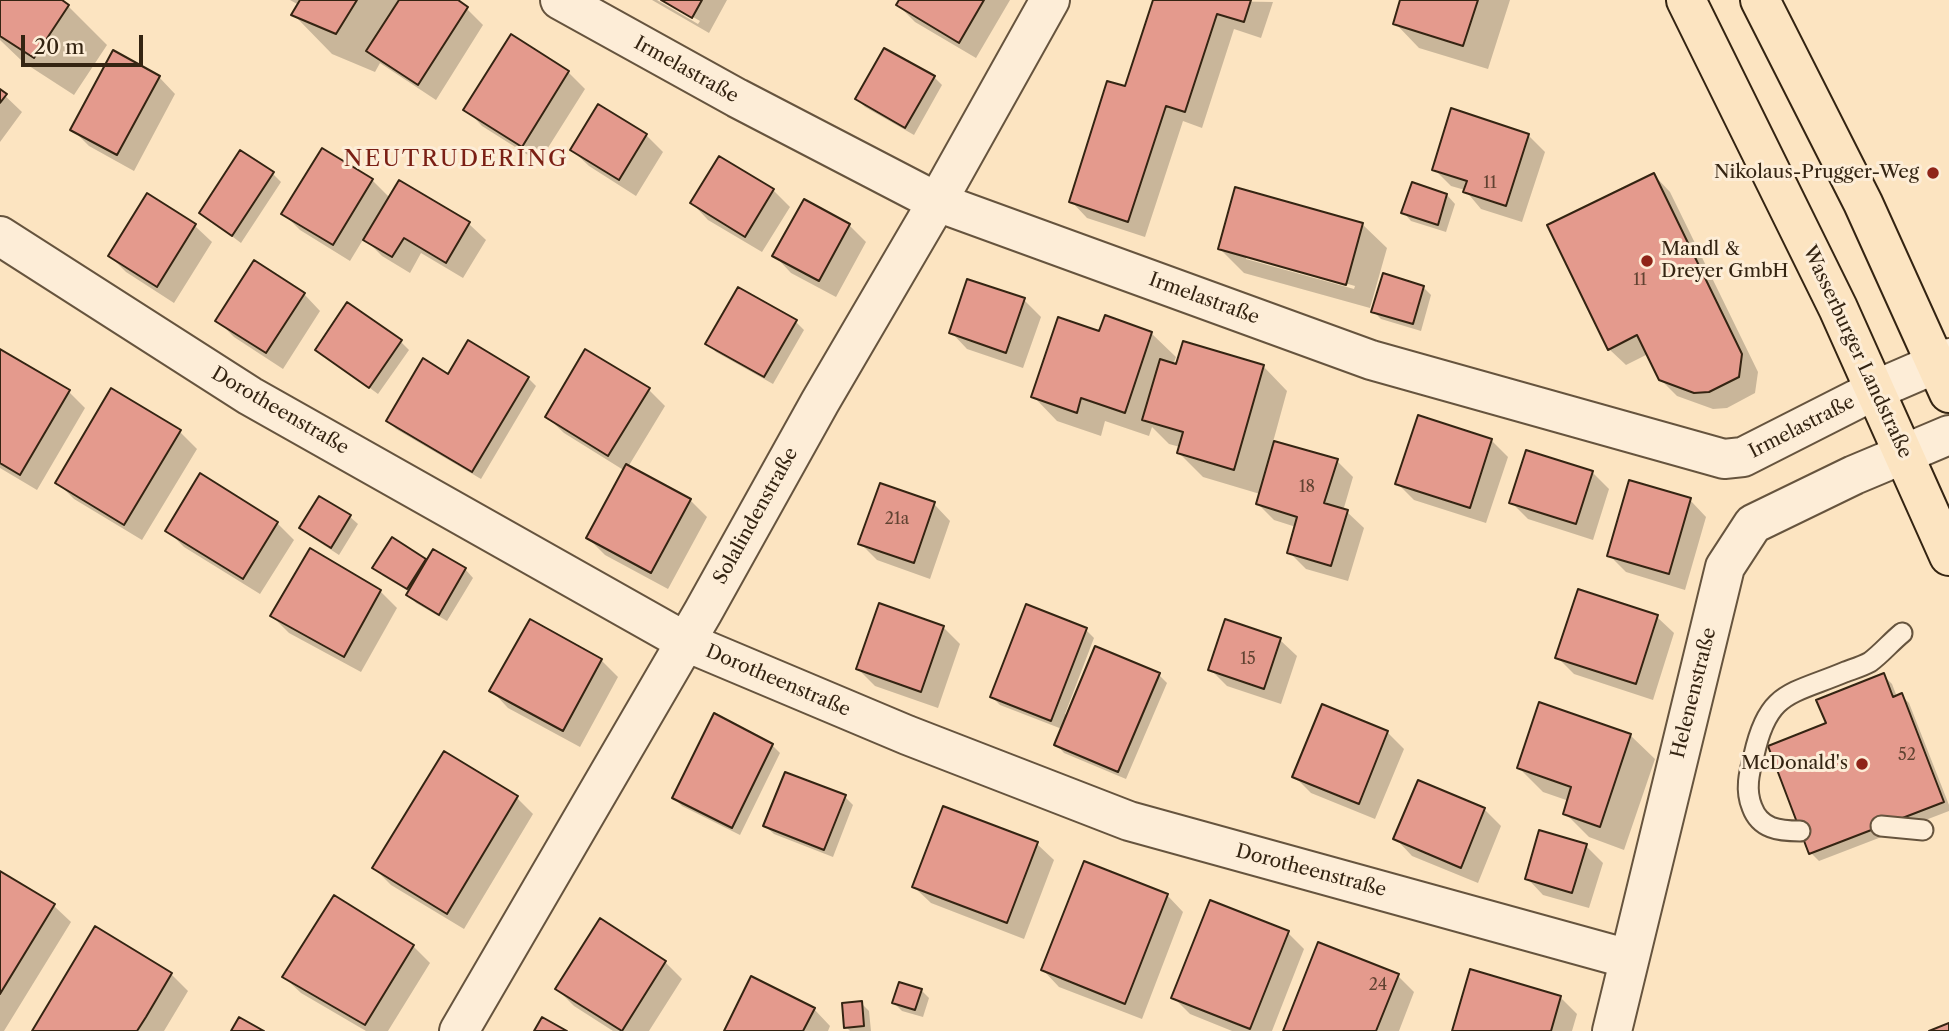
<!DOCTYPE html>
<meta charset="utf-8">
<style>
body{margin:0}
#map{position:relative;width:1949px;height:1031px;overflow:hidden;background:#fce4c1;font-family:"Libre Caslon Text",serif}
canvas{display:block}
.scale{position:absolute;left:21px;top:35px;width:122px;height:32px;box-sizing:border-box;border:4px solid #342412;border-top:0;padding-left:9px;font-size:21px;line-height:24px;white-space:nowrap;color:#342412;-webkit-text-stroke:5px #fdedd7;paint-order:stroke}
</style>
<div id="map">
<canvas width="1949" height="1031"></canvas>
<div class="scale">20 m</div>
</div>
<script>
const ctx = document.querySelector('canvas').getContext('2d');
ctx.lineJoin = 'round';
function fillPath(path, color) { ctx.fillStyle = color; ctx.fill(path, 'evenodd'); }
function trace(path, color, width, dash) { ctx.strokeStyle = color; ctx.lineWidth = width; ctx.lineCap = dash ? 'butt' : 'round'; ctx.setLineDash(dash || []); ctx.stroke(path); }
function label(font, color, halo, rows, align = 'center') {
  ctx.font = font + ' "Libre Caslon Text",serif'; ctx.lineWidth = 6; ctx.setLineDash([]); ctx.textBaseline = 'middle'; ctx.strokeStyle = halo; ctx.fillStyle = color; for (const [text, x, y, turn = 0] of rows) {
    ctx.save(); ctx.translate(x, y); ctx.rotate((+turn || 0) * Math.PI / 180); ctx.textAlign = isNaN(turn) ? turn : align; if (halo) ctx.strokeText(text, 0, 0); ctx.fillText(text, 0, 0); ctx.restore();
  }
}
fillPath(new Path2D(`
 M0,0H59L68,6L107,45L74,95L23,62L0,40Z
 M290,0H454L466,8L483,25L436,100L380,63L375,72L332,54L294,15L299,5Z
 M652,0H657L698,24L700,21L664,0H727L709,33Z
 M901,0H1010L976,58L915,22L898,5Z
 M1155,0L1273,2L1261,38L1234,29L1202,128L1183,121L1145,237L1087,218L1071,201L1127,88Z
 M1402,0H1510L1488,69L1419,48L1395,23Z
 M568,72L585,89L539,162L482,126L466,109Z
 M159,77L175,94L134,171L89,146L72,129Z
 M934,77L942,85L914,135L865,107L857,99Z
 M0,91L22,112L0,142Z
 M646,135L663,152L636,196L589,166L572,150Z
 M1528,135L1545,152L1522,222L1481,209L1465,190L1451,186L1434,169Z
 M240,153L273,174L281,182L241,243L201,213Z
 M1654,175L1670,192L1758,372L1755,393L1727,408L1713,409L1677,396L1660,379L1648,354L1626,365L1609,349Z
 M372,180L390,198L399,182L469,224L486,240L463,278L421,253L410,273L382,256L364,238L350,261L300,230L284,214Z
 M773,190L790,207L762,252L708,220L692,203Z
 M147,195L195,226L212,242L174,303L126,272L110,256Z
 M1447,195L1455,204L1446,232L1411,221L1403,212Z
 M1362,224L1387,248L1370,308L1244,273L1220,249ZM1246,255L1355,286L1354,289L1246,259Z
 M849,225L866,242L836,297L791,273L775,256Z
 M1423,287L1431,295L1421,331L1381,319L1373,311Z
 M304,294L320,311L283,369L234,337L217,320Z
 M1024,300L1041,317L1023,368L967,349L951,332Z
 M795,321L804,330L773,384L716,352L708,344Z
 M1151,333L1176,357L1173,365L1263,366L1287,391L1273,442L1337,461L1353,477L1343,511L1347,512L1364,528L1348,581L1306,569L1289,552L1296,527L1274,520L1258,504L1260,494L1203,477L1179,453L1180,447L1169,444L1152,427L1149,436L1105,421L1101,436L1057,421L1033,396L1100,334Z
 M401,342L409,350L378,394L317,349Z
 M0,351L69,392L85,408L37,490L0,468Z
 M448,376L528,378L536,386L481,479L396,429L388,421Z
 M648,389L665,406L628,467L690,500L707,517L668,589L605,555L588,538L625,471L564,433L547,417Z
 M112,391L180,432L197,449L142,540L74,499L57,482Z
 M1491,440L1508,457L1486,523L1414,500L1397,483Z
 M1592,472L1609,489L1593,540L1528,519L1511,502Z
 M1690,500L1706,517L1685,590L1626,572L1609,555Z
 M934,504L950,521L930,579L877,560L860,543Z
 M349,516L358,524L339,555L310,536L301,528Z
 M277,523L294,540L260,594L184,547L167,530Z
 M425,560L427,563L465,569L473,578L447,621L416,603L408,595L410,592L383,576L374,568Z
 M380,591L397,608L361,672L289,633L272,616Z
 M1657,617L1674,633L1653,700L1574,674L1557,657Z
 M943,627L960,644L938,708L875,686L858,669Z
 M1086,630L1094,638L1065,714L1068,716L1159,675L1167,683L1126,779L1064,753L1056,744L1062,729L1000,705L992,697Z
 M1280,640L1297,656L1281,704L1227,686L1210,669Z
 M601,660L618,677L580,747L508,708L492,691Z
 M1884,676L1892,684L1897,697L1901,695L1909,703L1949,805V811L1819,861L1811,853L1828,724Z
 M1387,732L1404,749L1375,819L1311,793L1294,776Z
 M1630,735L1655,759L1624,850L1589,837L1565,813L1569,801L1543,792L1519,768Z
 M772,745L780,753L740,835L682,806L674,798Z
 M516,797L533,814L464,929L391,885L374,868Z
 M845,797L853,805L833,857L774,834L765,826Z
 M1484,809L1501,826L1478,883L1412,856L1396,839Z
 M1037,844L1054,860L1024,939L931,903L914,887Z
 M1586,846L1603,863L1589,908L1543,895L1527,878Z
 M0,873L54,906L71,922L4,1031H0Z
 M1167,895L1183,912L1142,1019L1059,987L1043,970Z
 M1288,933L1304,949L1272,1031H1232L1190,1014L1173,997Z
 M413,946L430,963L388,1031H366L301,993L284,977Z
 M665,962L682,979L649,1031H613L574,1006L557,989Z
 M171,974L188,991L164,1031H34Z
 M1398,976L1414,992L1399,1031H1285Z
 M921,990L929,998L923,1017L902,1011L894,1003Z
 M1560,997L1577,1014L1572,1031H1454Z
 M861,1003L869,1011L871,1031H850L846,1027Z
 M814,1009L830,1026L828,1031H726Z`), '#0003');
const building = new Path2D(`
 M0,0H62L69,5L34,58L0,36Z
 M300,0H357L336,34L291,15Z
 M399,0H458L468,7L418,85L366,51Z
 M661,0H702L692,18Z
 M899,0H984L959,43L896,5Z
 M1153,0H1251L1244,22L1217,14L1185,112L1166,106L1128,222L1069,202L1107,81L1125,86Z
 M1400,0H1478L1463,46L1393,24Z
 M511,34L569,71L522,147L463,110Z
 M884,48L935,76L905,128L855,99Z
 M113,50L160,76L117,155L70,130Z
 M0,89L7,94L0,103Z
 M598,104L647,134L619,180L570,150Z
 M1451,108L1529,134L1506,206L1463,192L1467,181L1432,170Z
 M322,148L373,179L333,245L281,214Z
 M240,150L274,172L232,236L199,213Z
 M719,156L774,189L745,237L690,203Z
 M1654,173L1742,354L1739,377L1709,392L1694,393L1659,380L1637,335L1608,350L1547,225Z
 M399,180L470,222L446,263L404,238L392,257L363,240Z
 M1412,182L1447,194L1438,225L1401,213Z
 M1235,187L1363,223L1346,285L1218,249Z
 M147,193L196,224L157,287L108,256Z
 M804,199L850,224L819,281L772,256Z
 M254,260L305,293L266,353L215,321Z
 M1383,273L1424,286L1413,324L1371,312Z
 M967,279L1025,298L1006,353L949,333Z
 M738,287L797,320L764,377L705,344Z
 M347,302L402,340L369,388L315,350Z
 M1105,315L1152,332L1125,413L1081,398L1077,413L1031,397L1058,317L1099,331Z
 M468,340L529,377L472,472L386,421L423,358L448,374Z
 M1183,341L1264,365L1234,470L1177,453L1183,432L1142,420L1160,359L1176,364Z
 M0,349L70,390L20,475L0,463Z
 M585,349L650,388L608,456L545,417Z
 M111,388L181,430L124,525L55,483Z
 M1418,415L1492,439L1470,508L1395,484Z
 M1274,441L1338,459L1324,503L1348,510L1331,566L1287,553L1297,517L1256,504Z
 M1526,450L1593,471L1576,524L1509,503Z
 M626,464L691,499L651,573L586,538Z
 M200,473L278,522L243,579L165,531Z
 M1629,480L1691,498L1669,574L1607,556Z
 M880,483L935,502L914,563L858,544Z
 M319,496L351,515L331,548L299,528Z
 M392,537L426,559L407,589L372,568Z
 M310,548L381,590L344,657L270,616Z
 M433,549L466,568L439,615L406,595Z
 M1578,589L1658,615L1636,684L1555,658Z
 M879,603L944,626L921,692L856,669Z
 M1026,604L1087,628L1051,721L990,697Z
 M530,619L602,659L563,731L489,691Z
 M1225,619L1281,638L1264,689L1208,670Z
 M1095,646L1160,673L1118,772L1054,745Z
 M1884,673L1893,697L1902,693L1944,802L1809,854L1768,746L1826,723L1816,700Z
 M1539,702L1631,734L1600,827L1563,814L1571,787L1517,768Z
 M1322,704L1388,731L1359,804L1292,777Z
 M714,713L773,744L732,828L672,798Z
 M444,751L518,796L447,914L372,868Z
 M785,772L846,795L824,850L763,826Z
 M1418,780L1485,808L1461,868L1393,839Z
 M943,806L1038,842L1007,923L912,887Z
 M1539,830L1587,844L1572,893L1525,879Z
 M1084,861L1168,894L1125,1004L1041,970Z
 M0,871L55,904L0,994Z
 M334,895L414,945L365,1025L282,977Z
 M1210,900L1289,931L1250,1029L1171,998Z
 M600,918L666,961L622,1031L555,989Z
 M95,926L172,973L146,1017L137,1031H32Z
 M1318,942L1399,974L1376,1031H1283Z
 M1470,969L1561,996L1551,1031H1452Z
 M751,976L815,1008L803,1031H724Z
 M899,982L922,989L915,1010L892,1003Z
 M862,1001L864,1026L844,1028L842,1003Z
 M239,1017L264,1031H231Z
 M542,1017L567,1031H534Z
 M1949,1023V1031H1929Z`);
fillPath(building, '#e49a8d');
trace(building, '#342412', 2);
const service = new Path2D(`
 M1881,826L1923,830
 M1800,831C1779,831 1760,829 1752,807C1745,790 1749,773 1754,755C1768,691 1790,695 1845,672C1853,669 1863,666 1870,662C1881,654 1891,642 1902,633`);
const minor = new Path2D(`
 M560,0L737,98L937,202L1371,360L1724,459L1743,457L1875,390
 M0,236L250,396L686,642L907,735L1129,821L1629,959
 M459,1031L703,612L820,402L937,202L1050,0
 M1612,1031L1725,567L1753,524L1854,475L1904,454`);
const tertiary = new Path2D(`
 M1875,390L1949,358
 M1904,454L1949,435`);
const primary = new Path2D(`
 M1686,0L1838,308L1949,556
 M1760,0L1863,203L1949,393`);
trace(service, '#66543e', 23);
trace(minor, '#66543e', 42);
trace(tertiary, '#66543e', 42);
trace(primary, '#342412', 42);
trace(service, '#fdedd7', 19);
trace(minor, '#fdedd7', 38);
trace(tertiary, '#fdedd7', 38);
trace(primary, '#fce4c1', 38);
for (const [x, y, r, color] of [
 [1933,173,7,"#8f2418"],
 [1647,261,7,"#8f2418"],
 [1862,764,7,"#8f2418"]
]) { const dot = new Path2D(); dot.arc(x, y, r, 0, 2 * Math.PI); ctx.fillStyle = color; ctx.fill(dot); trace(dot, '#fdedd7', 2.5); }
label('16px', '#604231', null, [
 ["11",1490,183],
 ["11",1640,280],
 ["18",1307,487],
 ["21a",897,519],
 ["15",1248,659],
 ["52",1907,755],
 ["24",1378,985]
]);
label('19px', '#342412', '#fdedd7', [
 ["Irmelastraße",686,70,29],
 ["Irmelastraße",1204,299,20],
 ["Wasserburger Landstraße",1857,352,65],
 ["Dorotheenstraße",280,411,30],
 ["Irmelastraße",1802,427,-27],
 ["Solalindenstraße",756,516,-61],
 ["Dorotheenstraße",778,681,23],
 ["Helenenstraße",1694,693,-76],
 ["Dorotheenstraße",1311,871,15]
]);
label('19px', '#342412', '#fdedd7', [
 ["Nikolaus-Prugger-Weg",1919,173],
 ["Mandl &",1661,250,"left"],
 ["Dreyer GmbH",1661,272,"left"],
 ["McDonald's",1848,764]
], 'right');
ctx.letterSpacing = '2px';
label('23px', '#7a1f14', '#fdedd7', [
 ["NEUTRUDERING",456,159]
]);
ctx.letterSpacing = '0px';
</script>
